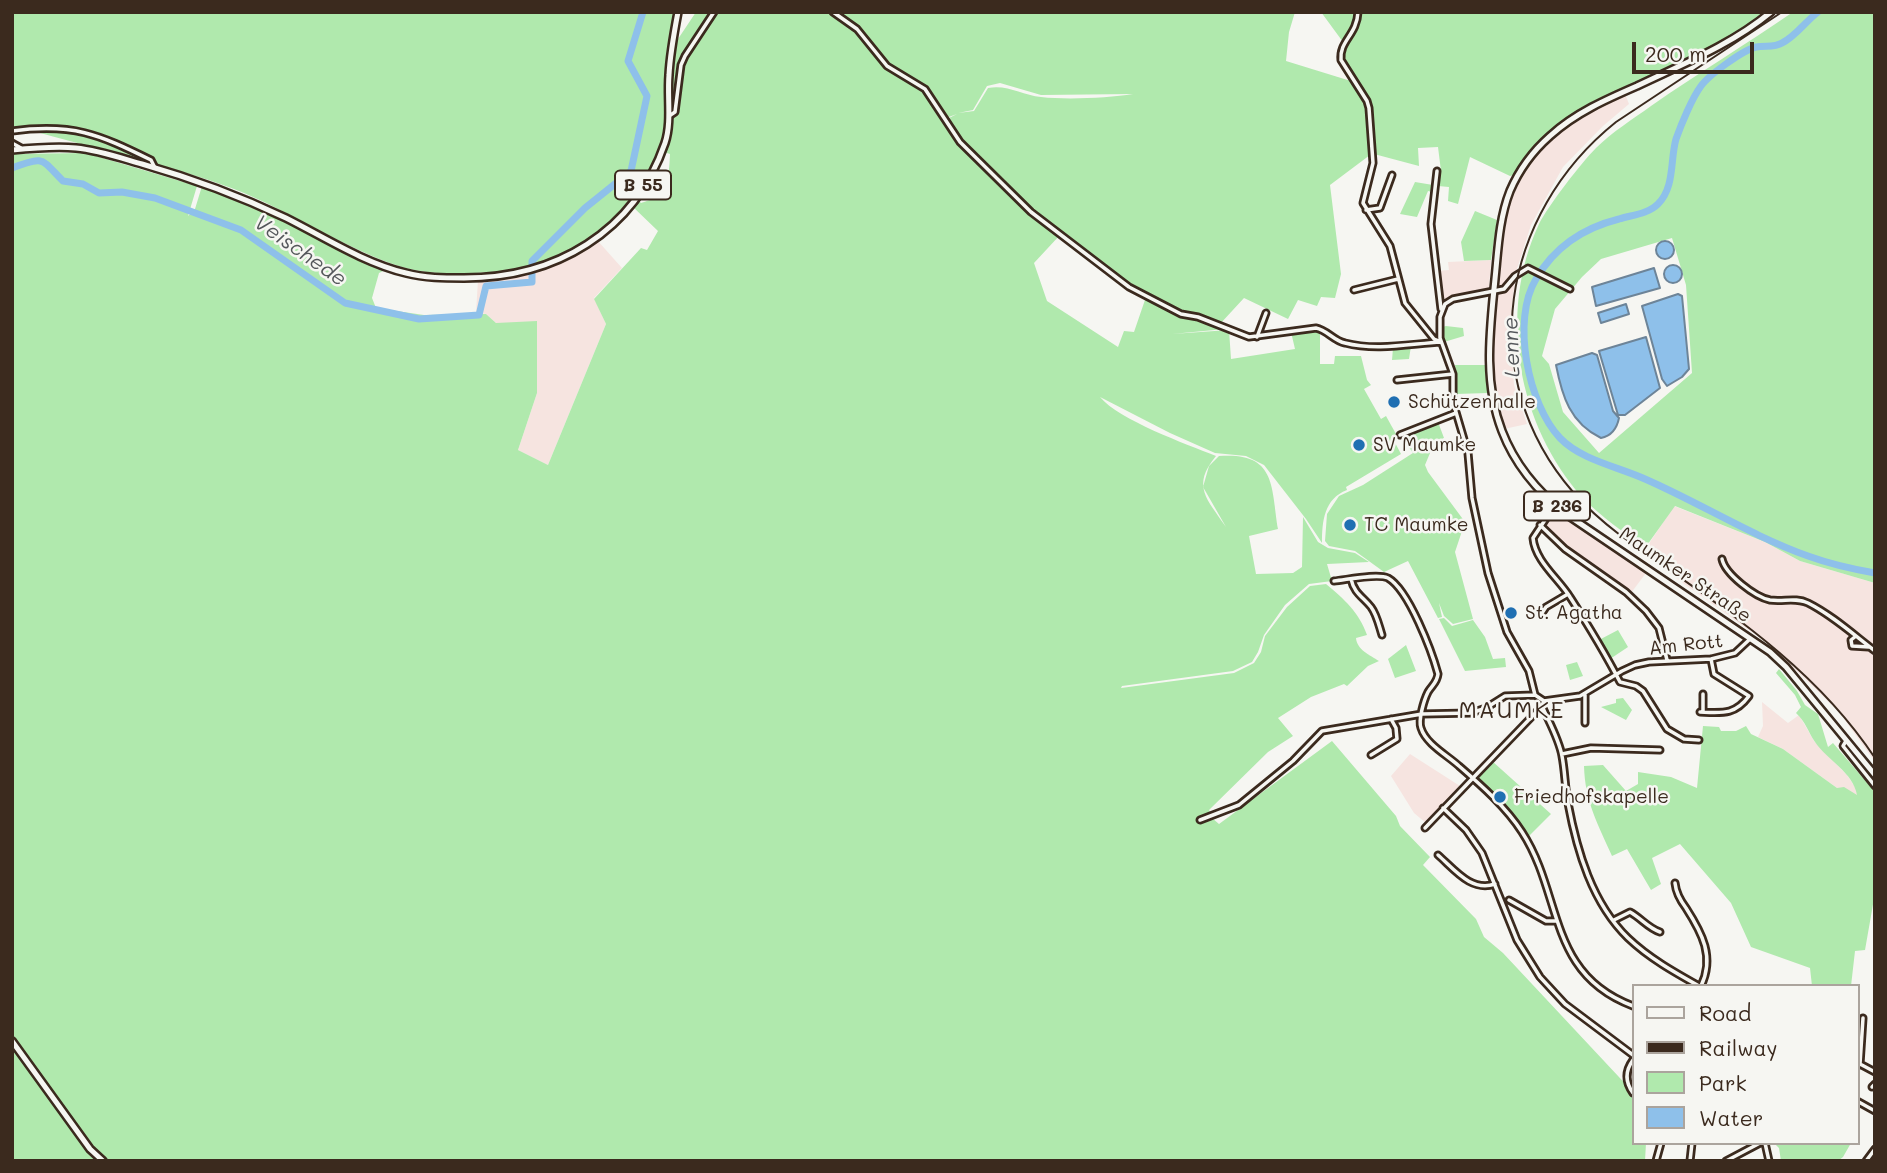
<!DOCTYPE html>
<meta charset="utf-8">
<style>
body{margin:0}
#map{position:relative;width:1887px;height:1173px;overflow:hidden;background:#f6f6f2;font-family:Mali,sans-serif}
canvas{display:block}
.frame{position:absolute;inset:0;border:14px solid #3b2a1e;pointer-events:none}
.legend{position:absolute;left:1632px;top:984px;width:228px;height:161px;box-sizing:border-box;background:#f6f6f2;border:2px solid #aba49d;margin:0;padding:9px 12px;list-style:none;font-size:21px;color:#3b2a1e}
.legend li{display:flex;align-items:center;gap:14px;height:35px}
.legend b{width:35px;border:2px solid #aba49d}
.scale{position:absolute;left:1632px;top:42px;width:122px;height:32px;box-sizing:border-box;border:4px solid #3b2a1e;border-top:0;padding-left:9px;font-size:21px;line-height:24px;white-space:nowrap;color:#3b2a1e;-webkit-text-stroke:5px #f6f6f2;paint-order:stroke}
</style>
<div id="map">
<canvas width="1887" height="1173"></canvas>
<div class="frame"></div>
<ul class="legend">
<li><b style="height:9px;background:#f6f6f2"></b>Road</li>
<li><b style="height:9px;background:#3b2a1e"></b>Railway</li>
<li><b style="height:19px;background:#b0e9ad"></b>Park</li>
<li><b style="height:19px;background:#8ec0ea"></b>Water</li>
</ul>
<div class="scale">200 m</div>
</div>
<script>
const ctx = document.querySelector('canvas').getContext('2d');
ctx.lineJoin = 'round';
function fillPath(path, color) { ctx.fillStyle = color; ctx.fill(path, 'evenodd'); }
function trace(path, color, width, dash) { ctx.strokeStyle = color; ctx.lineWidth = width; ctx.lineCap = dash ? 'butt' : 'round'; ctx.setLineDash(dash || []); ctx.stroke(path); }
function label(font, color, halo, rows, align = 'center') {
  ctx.font = font + ' Mali,sans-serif'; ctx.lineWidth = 5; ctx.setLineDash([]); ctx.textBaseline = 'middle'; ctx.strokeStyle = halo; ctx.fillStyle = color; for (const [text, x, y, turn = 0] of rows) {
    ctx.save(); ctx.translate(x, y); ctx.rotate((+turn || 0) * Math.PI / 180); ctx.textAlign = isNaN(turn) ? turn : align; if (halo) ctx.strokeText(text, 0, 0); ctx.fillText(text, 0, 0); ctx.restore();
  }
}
fillPath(new Path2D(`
 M1625,94L1629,104L1603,126L1563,167L1531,225L1516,272L1510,322L1514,385L1527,424L1504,429L1495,400L1492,360L1498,262L1503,222L1509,199L1525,168L1544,144L1585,113Z
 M597,240L622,268L594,298L606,324L548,465L518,450L537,393L496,323L486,314L476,313L478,280L515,277L548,268L568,259Z
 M1491,260L1489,288L1450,296L1442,301L1437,271L1449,270L1448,262Z
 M1674,506L1765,542L1800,561L1875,583V762L1839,712L1770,645L1642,554Z
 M1556,511L1646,573L1631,593L1566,546L1547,528L1545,525Z
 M1762,702L1788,723L1799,715L1814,741L1847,775L1855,787L1858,796L1837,788L1783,749L1758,737L1763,726Z
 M1410,754L1460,786L1426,823L1414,813L1391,776Z`), '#f6e4e0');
fillPath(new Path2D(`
 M12,12H674C673,28 668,43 667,59C665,87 671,117 662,143C658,157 650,169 642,181C603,244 548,271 475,273C450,274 427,274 402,267C344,249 291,211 234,189C167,164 95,149 26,129L12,131Z
 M696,12H831L862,35L887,67L925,90L962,148L1030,212L1060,235L1034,263L1047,301L1118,347L1124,331L1134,332L1146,297L1182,315L1197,318L1225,329L1172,334L1229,330L1231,359L1295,349L1291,332L1320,330V364H1334L1335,356H1361L1367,380L1371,385L1364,389L1381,419L1386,416L1396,434L1392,437L1401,454L1346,487L1347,490C1324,499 1322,521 1322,543L1306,519L1264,465L1246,456L1215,453L1170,433L1100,397C1119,420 1186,444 1216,456C1191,486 1207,499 1226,527L1203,487L1209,466L1219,456C1276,452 1271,485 1278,529L1249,536L1256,574L1293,573L1302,567L1303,517L1318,542L1328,548L1355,553L1369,562L1327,564L1332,581L1309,584L1285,605L1264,635L1258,652L1252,662L1233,671L1122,686L1121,688L1234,673L1254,663L1261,652L1265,636L1287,607L1310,586L1326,584C1344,599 1359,612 1367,635L1356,638C1357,650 1370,655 1379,661L1368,666L1347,686L1344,684L1311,697L1278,718L1293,736L1268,752L1209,810L1211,814L1198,819V822L1212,818L1219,824L1332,741L1396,816L1400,826L1430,857L1423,865L1476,919L1484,937L1503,953L1633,1092V1143H1646L1645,1161H12V154L86,153L197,186L188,216L195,209L202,186L283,220L385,270L379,273L372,298L376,308L424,315L486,314L496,323L537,321V393L518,450L548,465L606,324L594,299L641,248L647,250L658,231L632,206L637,199L641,203C667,196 669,179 670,154L664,152L670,128L671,65L674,45Z
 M835,12H1295L1289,32L1286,61L1354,82L1367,103L1370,155L1330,185L1341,274L1335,298L1321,297L1317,306L1298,300L1288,319L1244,298L1220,324L1182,313L1128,285L1109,268L1031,211L964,147L947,119L957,114L946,118L926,89L888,66L863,33ZM1000,83L1041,95L1133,94C1109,98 1066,100 1041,97C1022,95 1007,84 988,88L974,111L958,113L973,110L987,86Z
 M1321,12H1356L1354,30L1343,42Z
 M1359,12H1767C1692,80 1569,83 1515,175L1510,176L1470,157L1458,204L1448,201L1449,187L1438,186L1441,171L1438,147L1418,148L1419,166L1374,154L1370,104L1342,59L1343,49L1357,28Z
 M1793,12H1875V583L1800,561L1765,542L1675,506L1645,548C1624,532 1601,517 1583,498C1518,426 1497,313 1539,224C1548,206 1581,163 1596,148C1612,132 1633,119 1651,106C1698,73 1747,44 1793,12ZM1672,238L1686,285L1692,373L1599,453L1563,412L1549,364L1542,356L1555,309L1582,277L1601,259Z
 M1415,182L1433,185L1432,192L1428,191L1417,217L1400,214Z
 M1475,211L1497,220L1491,260L1464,261L1461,242Z
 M1446,326L1463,328L1464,336L1444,342L1442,327Z
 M1411,346L1409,359L1392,360L1393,348Z
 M1455,365H1486L1488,393L1456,394Z
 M1438,422L1444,438L1425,447L1430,453L1425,465L1428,472L1465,522L1455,552L1473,619L1453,624L1444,616L1439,603L1442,617L1438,618L1408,561L1384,572L1355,551L1329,546L1325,541L1327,514L1339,496L1363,485L1413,453L1401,436Z
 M1444,618L1452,626L1473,620L1485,637L1493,659L1505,658L1506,667L1465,671L1439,619Z
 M1618,630L1628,647L1610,659L1599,640Z
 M1406,645L1416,671L1395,678L1388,659Z
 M1577,662L1583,676L1570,680L1566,665Z
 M1779,669L1797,691L1805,705L1818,714L1828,747L1833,743L1875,792V893L1865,950L1855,951L1851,986H1812L1810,968L1751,947L1731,903L1680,844L1652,858L1661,884L1651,890L1627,849L1612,856C1598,824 1585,802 1584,766L1603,765L1626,791L1638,784V772L1671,777L1697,788L1703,726L1719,727L1721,731H1736L1746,726L1751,734L1783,749L1837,788L1844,787L1857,795C1853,772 1828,761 1815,742C1808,732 1806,722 1796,713L1801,707L1795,695L1776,673Z
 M1623,698L1632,710L1626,720L1601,707L1616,703V699Z
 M1492,761L1551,814L1528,837L1515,818L1475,779Z
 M1774,1143H1851L1843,1157L1838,1161H1781L1779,1148Z`), '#b0e9ad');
const water = new Path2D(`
 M1656 250a9 9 0 1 1 18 0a9 9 0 1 1-18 0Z
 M1664 274a9 9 0 1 1 18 0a9 9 0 1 1-18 0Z
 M1654,268L1660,288L1596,306L1592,287Z
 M1678,294L1682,296L1689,369L1682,377L1667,386L1662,379L1642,306Z
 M1626,304L1629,314L1601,323L1598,313Z
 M1646,337L1660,388L1625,415H1618L1599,351Z
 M1592,353L1597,355L1613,411L1619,418C1617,428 1611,436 1601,438C1570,423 1562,396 1556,365Z`);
fillPath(water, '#8ec0ea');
trace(water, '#6d8498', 2);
trace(new Path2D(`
 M1818,12C1806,21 1795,37 1782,43C1774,48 1765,45 1756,47C1743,50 1709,75 1701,86C1692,98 1681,125 1676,139C1670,160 1675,187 1658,204C1648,214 1632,215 1619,219C1583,228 1555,246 1536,279C1511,320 1528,404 1560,438C1581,460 1619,467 1645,479C1700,503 1752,536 1808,556C1830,564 1852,569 1875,573
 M12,168C45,155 41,159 63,181L83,184L99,193L122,192L155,198L241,230L345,303L419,319L479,315L486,286L532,282V261L585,208L631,171L647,96L628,61L643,12`), '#8ec0ea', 7);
const street = new Path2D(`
 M833,12L857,29L887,66L925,89L960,142L1031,212L1129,287L1181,314L1198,317L1249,337L1316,328C1327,330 1334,341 1345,343C1376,351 1409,344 1441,342
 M1358,12C1357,35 1339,41 1341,60L1367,101L1369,108L1373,163L1363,203L1390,246L1405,303L1434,339L1439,341
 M669,116L675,112L681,65L685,56L714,12
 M12,131C73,123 98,134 151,160L155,168
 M12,143L21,148
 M1437,171L1431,224L1441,309
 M1366,210L1380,208L1392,175
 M1354,290L1398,279
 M1257,337L1266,313
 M1397,380L1453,374
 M1400,435L1456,413
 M1555,505L1533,538C1535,561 1559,579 1570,597C1588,625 1605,653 1620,682L1636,686L1643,691L1667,729L1684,739L1699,740
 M1540,525L1565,549L1626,592L1646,611L1659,628L1667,660
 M1722,559C1725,574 1755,597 1770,600C1784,602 1795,597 1808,603C1832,615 1854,635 1875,651
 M1351,579C1354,593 1363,597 1371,607C1377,615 1379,626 1382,635
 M1334,581C1346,580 1377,573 1388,578C1409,590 1432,652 1438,674C1437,683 1432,685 1428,692C1424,700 1418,720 1421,728C1426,744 1447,755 1459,766C1481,785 1506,807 1522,832C1563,895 1547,974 1633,1006
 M1542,613L1546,607L1568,594
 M1856,636L1851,640L1852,646L1869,647
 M1703,694V712
 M1585,695V723
 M1544,701L1535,695L1529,671L1507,632L1488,573L1472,498L1468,453L1453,402V374L1440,338V317L1445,304L1453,299L1504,289L1515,276L1528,268L1570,289
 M1544,701L1542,706C1549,722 1559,739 1562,756C1565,771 1565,788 1568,803C1577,851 1592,903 1628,938C1649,958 1674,972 1699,986
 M1544,701L1580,696L1622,671L1635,665L1649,662L1711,659L1735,653L1750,639
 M1700,712C1723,713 1735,715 1749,696L1714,674L1711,659
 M1846,741L1843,746L1875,786
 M1562,754L1591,748L1660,750
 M1371,755L1397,739L1396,728L1391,719
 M1443,808L1466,830L1482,853L1517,940L1540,977L1565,1004L1633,1055
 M1200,820L1239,805L1293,761L1322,731L1422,714L1471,713L1486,708L1505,696L1535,695
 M1425,828L1542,706
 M1438,855C1455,870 1471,892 1495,884
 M1675,883C1676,893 1680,900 1686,908C1702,933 1715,957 1701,986
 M1509,900L1546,921H1556
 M1614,920L1630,912C1641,918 1648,928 1660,932
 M1633,1060C1625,1071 1625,1082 1633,1093
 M1860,1064L1863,1018
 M1857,1066L1860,1064L1875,1072
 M1872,1087L1875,1084
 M1857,1101L1875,1111
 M1765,1143L1769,1161
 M1656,1161L1661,1143
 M1690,1161L1692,1143
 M1726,1161L1760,1143
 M1866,1161L1875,1149`);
const secondary = new Path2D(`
 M12,1041L90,1149L103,1161`);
const primary = new Path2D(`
 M1771,12C1731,45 1683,64 1637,86C1607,99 1575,113 1550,136C1533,151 1519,170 1510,191C1499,219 1498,250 1495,279C1490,330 1483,382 1502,431C1515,465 1538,492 1566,514L1770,652L1786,667L1875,775
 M12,150C33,148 54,146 76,148C98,150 121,158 142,164C191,178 240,196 286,218C324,237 364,263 406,273C425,278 444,278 464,278C555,278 634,233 665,143C672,122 667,97 669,75C670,54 674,33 678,12`);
trace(street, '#3b2a1e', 9);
trace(secondary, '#3b2a1e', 10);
trace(primary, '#3b2a1e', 10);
trace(street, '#f6f6f2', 3.5);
trace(secondary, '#f6f6f2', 5);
trace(primary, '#f6f6f2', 5);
trace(new Path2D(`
 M1782,12L1616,122C1501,214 1473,377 1573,492C1587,508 1603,522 1620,535C1713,602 1811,661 1875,758
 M1871,1161L1875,1155`), '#3b2a1e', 2);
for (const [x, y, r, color] of [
 [1394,402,7,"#1f6fb2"],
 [1359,445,7,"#1f6fb2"],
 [1350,525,7,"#1f6fb2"],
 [1511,613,7,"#1f6fb2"],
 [1500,797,7,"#1f6fb2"]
]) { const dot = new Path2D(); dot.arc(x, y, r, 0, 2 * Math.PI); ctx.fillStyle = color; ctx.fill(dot); trace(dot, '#f6f6f2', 2.5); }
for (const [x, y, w] of [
 [643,185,56],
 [1557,506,66]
]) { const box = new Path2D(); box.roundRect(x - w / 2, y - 14.5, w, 29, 5); ctx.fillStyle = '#f6f6f2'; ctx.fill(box); trace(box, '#3b2a1e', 2); }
label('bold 18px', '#3b2a1e', null, [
 ["B 55",643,185],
 ["B 236",1557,506]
]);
label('19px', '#3b2a1e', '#f6f6f2', [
 ["Schützenhalle",1408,402],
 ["SV Maumke",1373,445],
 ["TC Maumke",1364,525],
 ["St. Agatha",1525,613],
 ["Friedhofskapelle",1514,797]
], 'left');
label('19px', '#3b2a1e', '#f6f6f2', [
 ["Maumker Straße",1685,575,34],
 ["Am Rott",1686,645,-6]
]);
label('italic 21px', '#54575b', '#f6f6f2', [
 ["Veischede",300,251,35],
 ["Lenne",1512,347,-92]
]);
ctx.letterSpacing = '2px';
label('23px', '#3b2a1e', '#f6f6f2', [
 ["MAUMKE",1512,711]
]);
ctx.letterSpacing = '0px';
</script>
